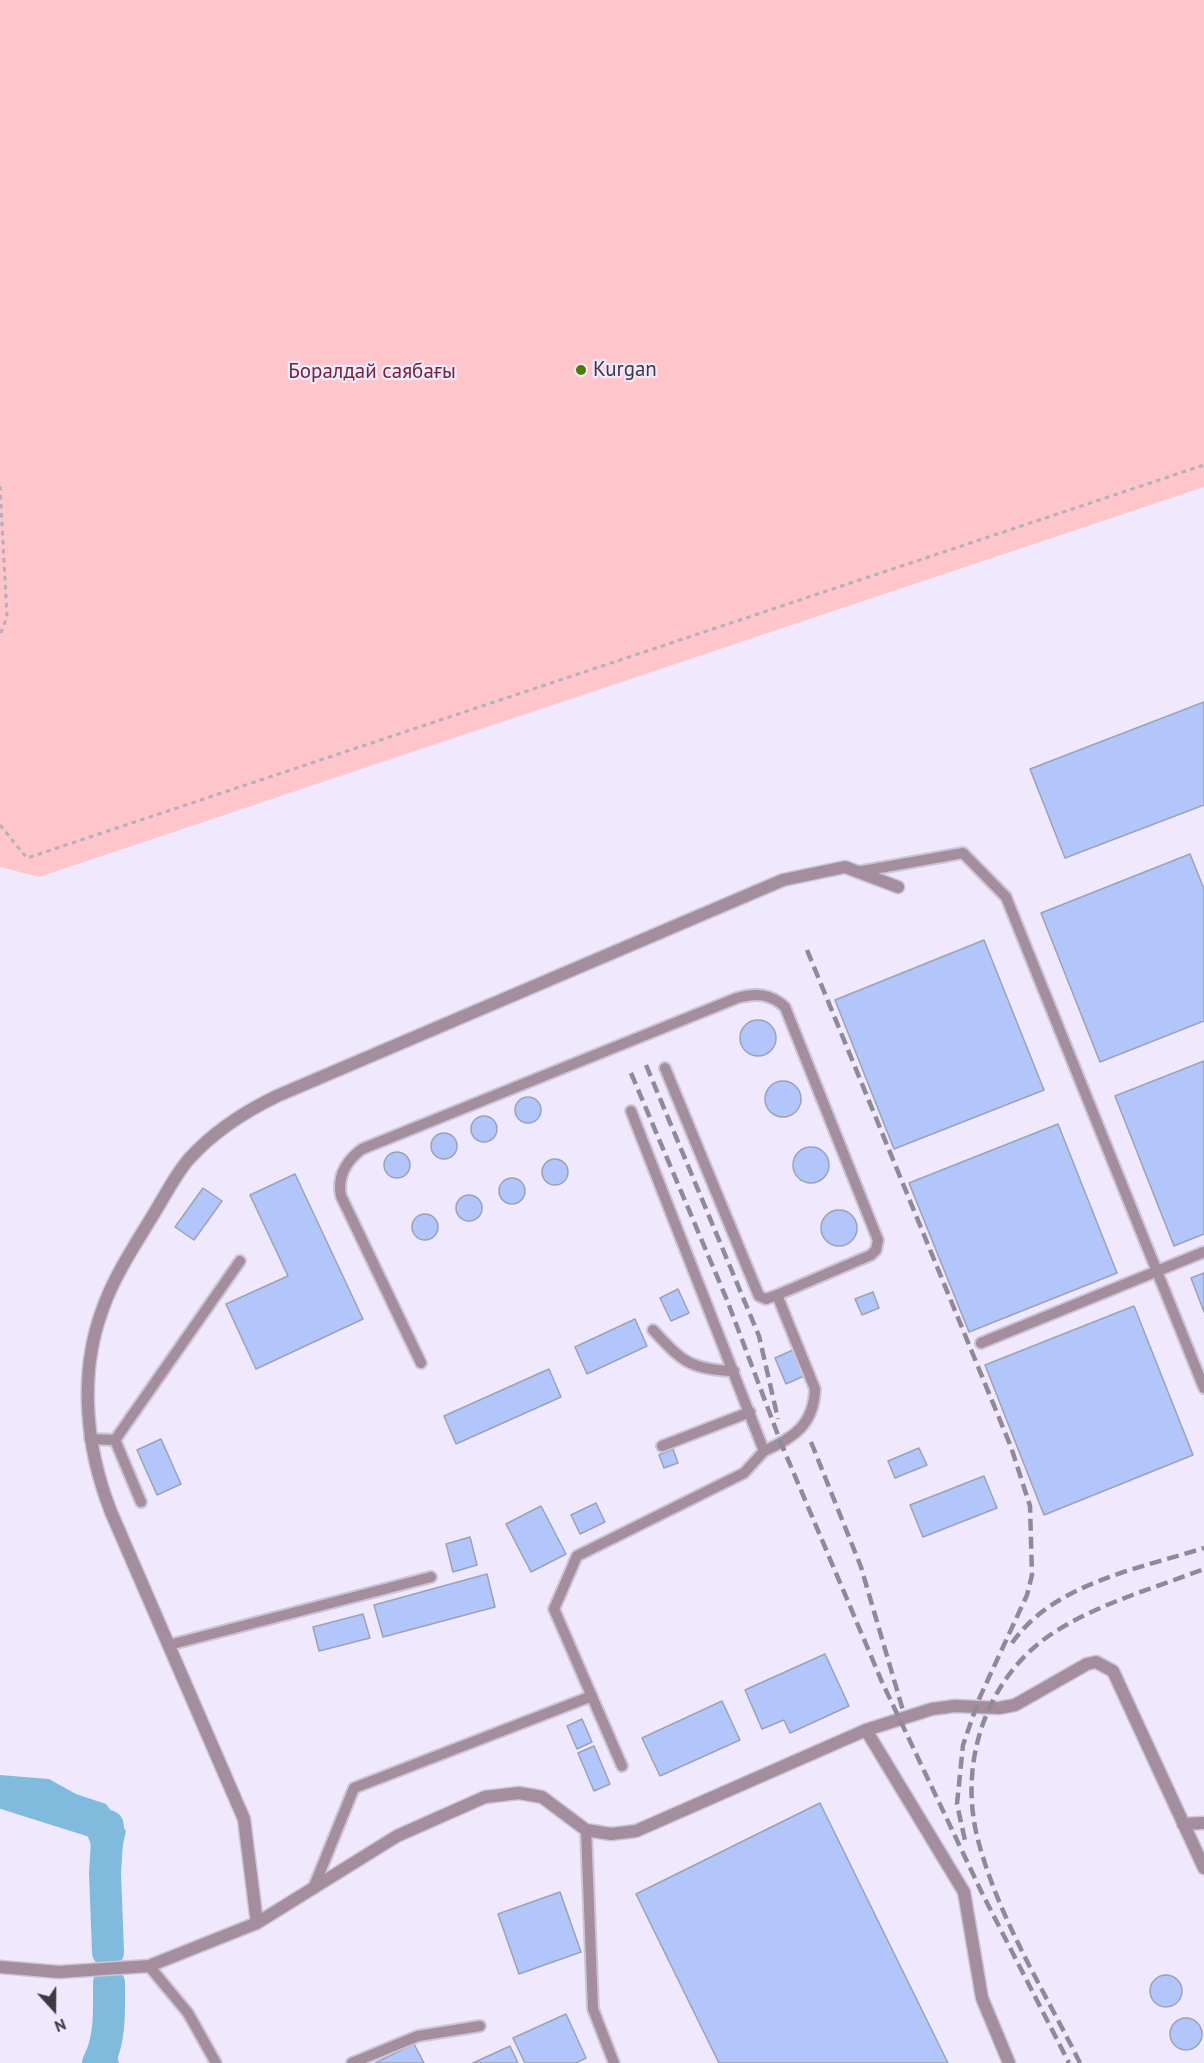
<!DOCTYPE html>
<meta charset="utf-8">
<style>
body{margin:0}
#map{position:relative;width:1204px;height:2063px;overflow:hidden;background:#f0e8fd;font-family:"PT Sans",sans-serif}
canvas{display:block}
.north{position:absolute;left:24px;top:1979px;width:60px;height:60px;-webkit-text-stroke:4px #f0e8fd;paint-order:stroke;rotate:159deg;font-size:16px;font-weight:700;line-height:24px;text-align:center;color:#3c3941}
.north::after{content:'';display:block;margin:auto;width:21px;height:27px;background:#3c3941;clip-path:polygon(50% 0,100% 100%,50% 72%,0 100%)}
</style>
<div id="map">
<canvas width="1204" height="2063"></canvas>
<div class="north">N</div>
</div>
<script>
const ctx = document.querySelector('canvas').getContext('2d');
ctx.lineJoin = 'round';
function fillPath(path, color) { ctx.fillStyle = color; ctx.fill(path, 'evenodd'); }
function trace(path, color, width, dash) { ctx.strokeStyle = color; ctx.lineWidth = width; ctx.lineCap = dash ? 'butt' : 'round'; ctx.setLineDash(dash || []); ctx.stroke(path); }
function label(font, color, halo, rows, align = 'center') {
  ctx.font = font + ' "PT Sans",sans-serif'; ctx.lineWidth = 4.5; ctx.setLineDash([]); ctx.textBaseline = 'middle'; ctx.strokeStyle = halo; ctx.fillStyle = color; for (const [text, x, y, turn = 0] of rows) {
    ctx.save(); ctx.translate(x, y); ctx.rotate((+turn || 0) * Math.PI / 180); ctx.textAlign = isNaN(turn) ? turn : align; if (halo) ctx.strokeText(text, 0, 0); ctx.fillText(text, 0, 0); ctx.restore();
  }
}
fillPath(new Path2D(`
 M0,0H1204V487L39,877L0,867Z`), '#fec6cb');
fillPath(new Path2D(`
 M0,1775L49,1779L76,1794L106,1804L126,1831L116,1875L95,1883C95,1807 65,1811 0,1807Z
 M116,2051L119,2063H87L93,2052Z`), '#80bbdd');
trace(new Path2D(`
 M0,1792L108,1826L105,1873L108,1952
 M98,2063C111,2039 109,2009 109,1983`), '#80bbdd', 32);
const building = new Path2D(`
 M1204,702V805L1065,858L1030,769Z
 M1190,854L1204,889V1021L1100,1062L1041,913Z
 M984,940L1044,1090L894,1149L835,1000Z
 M740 1038a18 18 0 1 1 36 0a18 18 0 1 1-36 0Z
 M1204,1061V1234L1174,1246L1115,1096Z
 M765 1099a18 18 0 1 1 36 0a18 18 0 1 1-36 0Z
 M515 1110a13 13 0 1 1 26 0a13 13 0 1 1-26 0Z
 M471 1129a13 13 0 1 1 26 0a13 13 0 1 1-26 0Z
 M1058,1124L1117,1273L969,1332L909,1183Z
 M431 1146a13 13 0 1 1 26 0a13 13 0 1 1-26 0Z
 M793 1165a18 18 0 1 1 36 0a18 18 0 1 1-36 0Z
 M384 1165a13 13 0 1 1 26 0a13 13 0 1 1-26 0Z
 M542 1172a13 13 0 1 1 26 0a13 13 0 1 1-26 0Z
 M295,1174L363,1319L256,1369L226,1304L288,1276L250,1195Z
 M499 1191a13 13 0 1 1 26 0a13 13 0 1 1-26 0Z
 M203,1188L222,1201L194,1240L175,1227Z
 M456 1208a13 13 0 1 1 26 0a13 13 0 1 1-26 0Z
 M821 1228a18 18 0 1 1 36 0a18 18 0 1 1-36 0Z
 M412 1227a13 13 0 1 1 26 0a13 13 0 1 1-26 0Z
 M1204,1273V1312L1191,1278Z
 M678,1289L689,1313L671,1321L660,1298Z
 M873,1292L879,1308L862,1315L855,1299Z
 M1134,1306L1193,1455L1044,1515L985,1365Z
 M635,1319L647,1346L587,1374L575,1347Z
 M793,1350L804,1376L786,1384L775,1358Z
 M549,1369L561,1397L456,1444L444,1416Z
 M161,1439L181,1484L157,1495L137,1450Z
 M919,1448L927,1465L895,1478L888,1461Z
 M673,1449L678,1463L664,1468L659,1455Z
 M984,1476L997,1508L923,1537L910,1505Z
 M596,1503L605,1522L580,1534L571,1515Z
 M541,1506L566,1554L531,1572L506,1524Z
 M470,1537L477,1565L453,1572L446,1544Z
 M487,1574L495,1607L383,1637L374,1605Z
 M363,1614L370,1638L319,1651L313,1627Z
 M825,1654L849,1706L790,1733L784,1720L762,1729L745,1690Z
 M722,1701L740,1740L660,1776L642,1738Z
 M582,1719L592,1742L577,1749L567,1726Z
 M594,1746L610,1784L594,1791L578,1753Z
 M820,1803L948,2063H719L636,1894Z
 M560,1892L581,1952L519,1974L498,1914Z
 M1150 1991a16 16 0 1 1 32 0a16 16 0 1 1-32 0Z
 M566,2014L586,2058L576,2063H525L513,2038Z
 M1170 2034a16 16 0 1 1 32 0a16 16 0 1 1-32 0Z
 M414,2044L424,2063H375Z
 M510,2046L518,2063H473Z`);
fillPath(building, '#b2c6fb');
trace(building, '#9ba2b5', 1.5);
const lane = new Path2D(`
 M857,872L963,853L1006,897L1204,1388
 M665,1068L759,1296L766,1299L777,1295
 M653,1330C682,1361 690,1370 734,1371
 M981,1343L1204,1252
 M421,1363L341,1196C337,1176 346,1161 362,1149L737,998C755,993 770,993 785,1007L878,1240L876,1250L871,1255L777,1295L815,1389C814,1424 794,1438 764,1451
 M90,1439L115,1440L141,1502
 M115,1440L240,1261
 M662,1446L750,1412
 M169,1645L431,1577
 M622,1766L554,1609L577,1556L744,1473L764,1451L631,1111
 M586,1830L593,2009L614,2063
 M315,1884L354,1788L592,1696
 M149,1966L188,2013L216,2063
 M352,2063L418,2036L480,2026`);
const street = new Path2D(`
 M866,1730L964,1892L982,1998L1009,2063
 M1183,1824L1204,1823
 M257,1923L244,1819L111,1512C86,1448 78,1374 103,1308C114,1277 133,1248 150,1220C163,1200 174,1176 189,1159C214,1131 244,1112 277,1096L783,880L845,867L898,887
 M0,1967L59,1972L149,1966L257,1923L397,1836L485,1797L519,1793L542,1797L586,1830L611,1834L636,1831L866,1730L932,1709L955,1706L999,1708L1015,1705L1087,1664L1096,1662L1113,1671L1204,1868`);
trace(lane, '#ccc5d7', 14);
trace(street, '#ccc5d7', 15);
trace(new Path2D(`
 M0,486L7,617L0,635
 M0,825L27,858L1204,465`), '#b4aebe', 3, [4.5, 4.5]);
trace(lane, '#a48d9d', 10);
trace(street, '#a48d9d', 12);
trace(new Path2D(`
 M807,950L1011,1447L1030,1506L1032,1575L1027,1595L979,1699L963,1745L957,1804L966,1845
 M646,1065L759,1336L778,1419
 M631,1073L727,1300L781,1443L882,1682L982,1893L1069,2063
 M811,1442L861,1567L904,1714
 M1012,1643C1054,1583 1138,1569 1204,1548
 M1080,2063C1044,1990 997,1916 977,1836C959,1762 986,1679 1050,1635C1096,1604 1152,1589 1204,1569`), '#8f8a97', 4.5, [12, 6]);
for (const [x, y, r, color] of [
 [581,370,6,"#4d7c05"]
]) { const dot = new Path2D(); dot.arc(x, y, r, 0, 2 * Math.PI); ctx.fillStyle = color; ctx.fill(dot); trace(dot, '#f0e8fd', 2); }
label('21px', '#3c3941', '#f0e8fd', [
 ["Kurgan",593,370]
], 'left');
label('21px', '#722634', '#f0e8fd', [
 ["Боралдай саябағы",372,372]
]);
</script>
